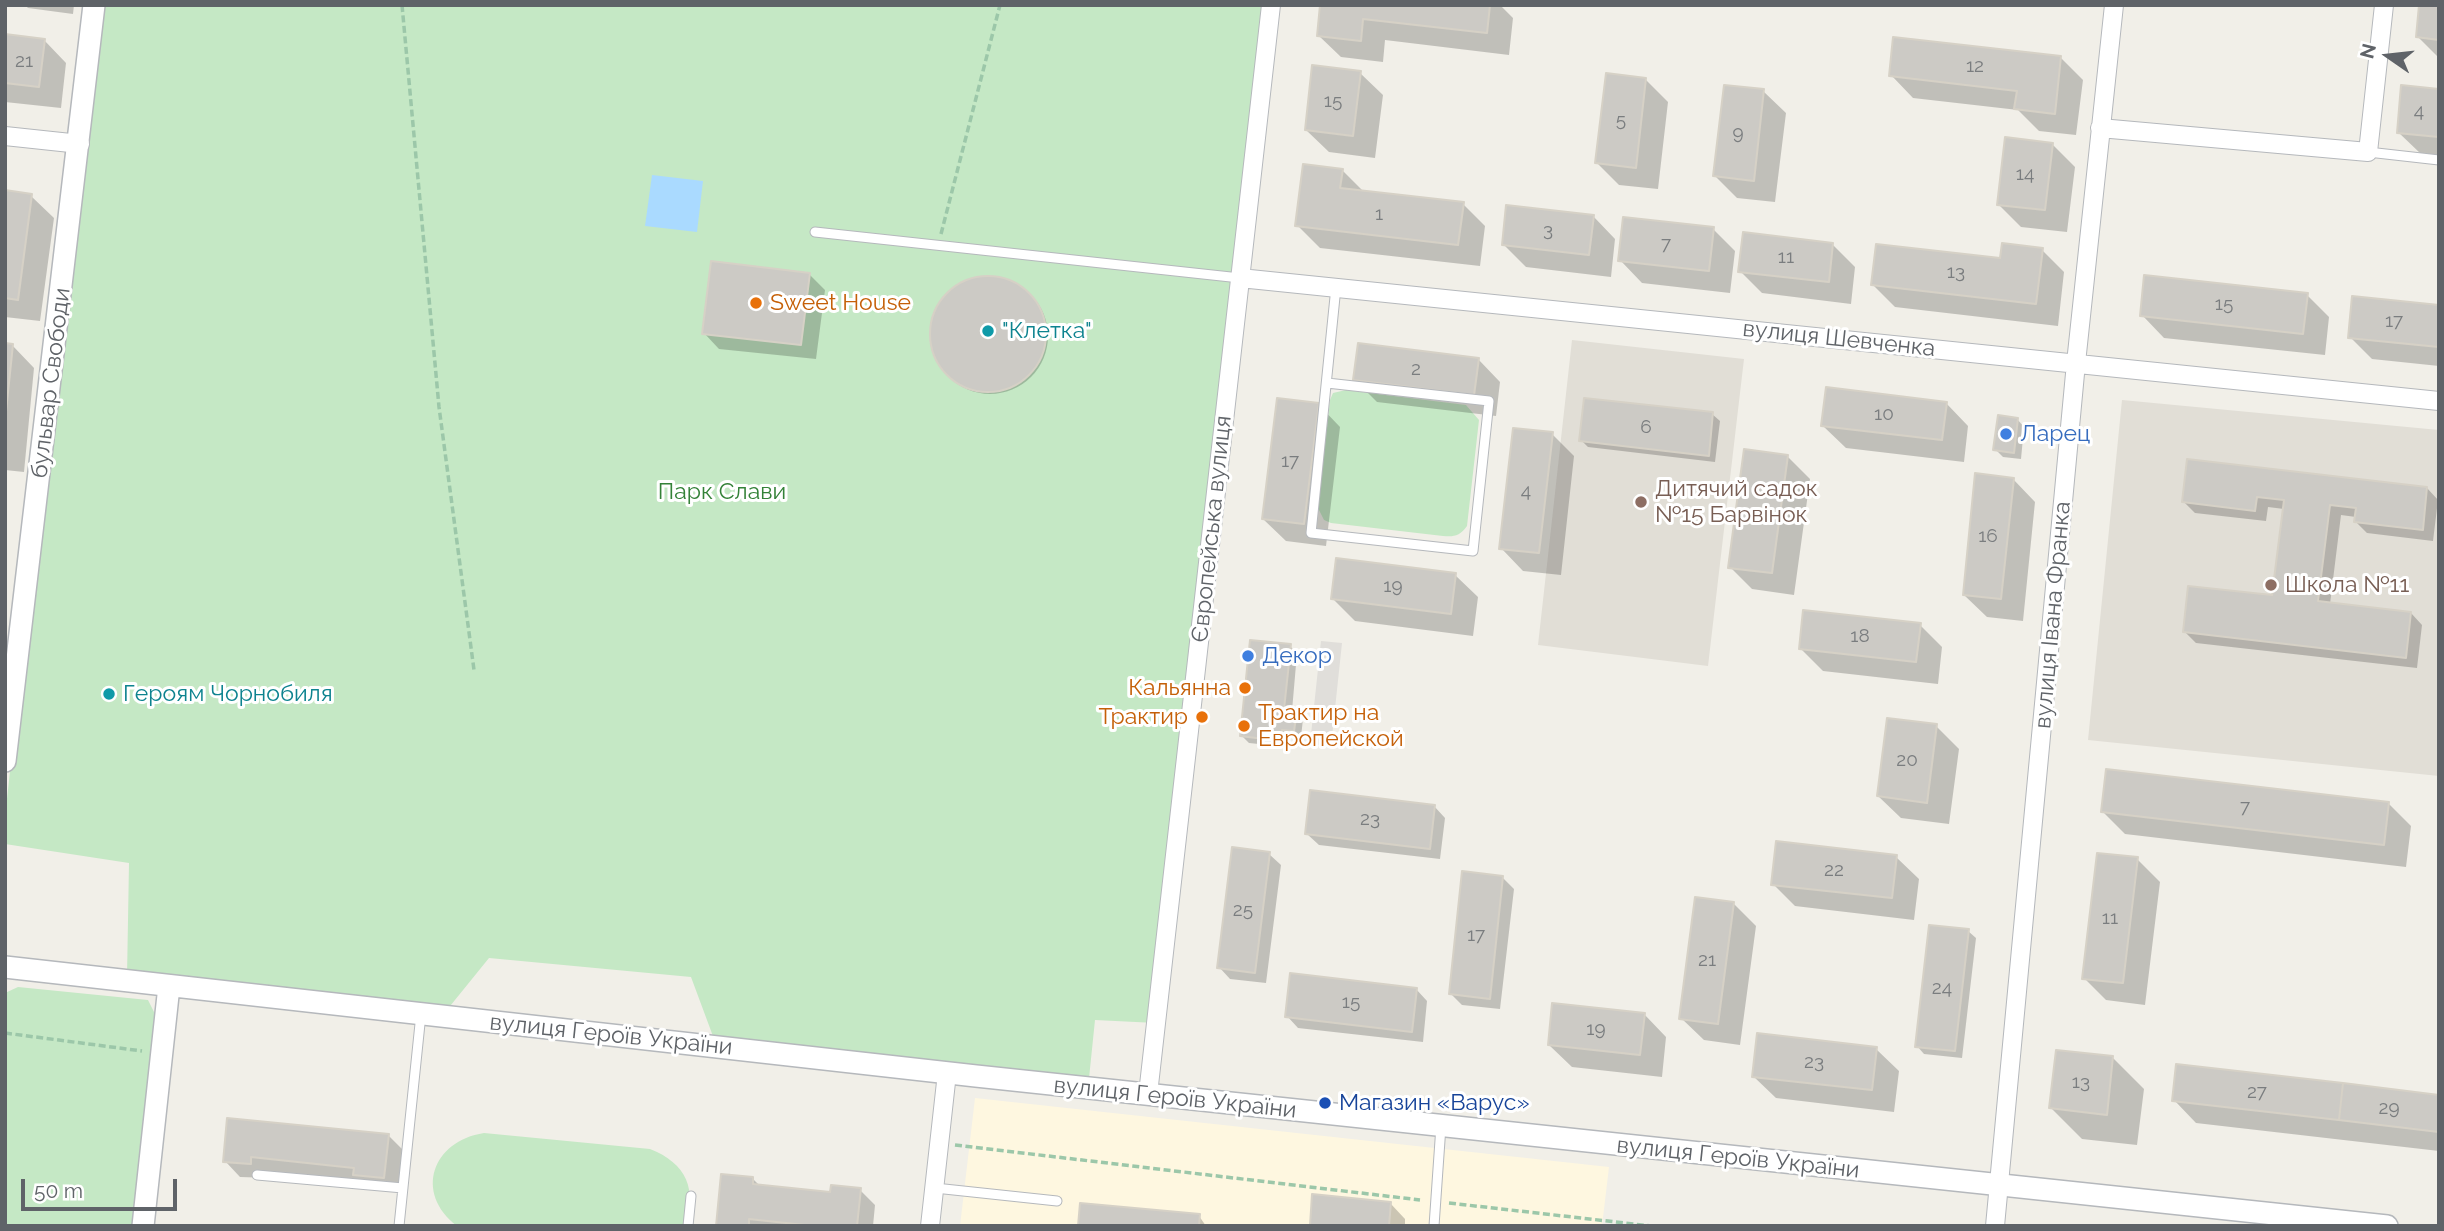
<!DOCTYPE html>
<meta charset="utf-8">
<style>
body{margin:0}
#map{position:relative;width:2444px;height:1231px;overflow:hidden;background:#f1efe8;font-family:Raleway,sans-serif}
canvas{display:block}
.frame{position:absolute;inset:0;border:7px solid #5f6368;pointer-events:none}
.north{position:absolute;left:2353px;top:21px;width:70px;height:70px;-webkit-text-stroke:5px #fff;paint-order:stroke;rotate:284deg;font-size:19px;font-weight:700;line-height:28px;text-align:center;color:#5f6368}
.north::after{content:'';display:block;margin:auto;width:24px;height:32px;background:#5f6368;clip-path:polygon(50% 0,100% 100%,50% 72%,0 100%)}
.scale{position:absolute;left:21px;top:1179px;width:156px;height:32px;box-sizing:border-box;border:4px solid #5f6368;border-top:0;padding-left:9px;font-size:21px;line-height:24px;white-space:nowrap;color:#5f6368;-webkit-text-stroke:5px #fff;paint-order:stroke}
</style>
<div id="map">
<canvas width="2444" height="1231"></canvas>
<div class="frame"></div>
<div class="north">N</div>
<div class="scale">50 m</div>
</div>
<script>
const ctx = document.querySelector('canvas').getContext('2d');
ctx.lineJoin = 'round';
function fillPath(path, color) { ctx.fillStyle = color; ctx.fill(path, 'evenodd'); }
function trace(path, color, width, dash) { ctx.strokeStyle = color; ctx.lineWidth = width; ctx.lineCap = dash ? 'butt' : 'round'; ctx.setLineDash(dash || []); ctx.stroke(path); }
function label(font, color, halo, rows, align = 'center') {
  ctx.font = font + ' Raleway,sans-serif'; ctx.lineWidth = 6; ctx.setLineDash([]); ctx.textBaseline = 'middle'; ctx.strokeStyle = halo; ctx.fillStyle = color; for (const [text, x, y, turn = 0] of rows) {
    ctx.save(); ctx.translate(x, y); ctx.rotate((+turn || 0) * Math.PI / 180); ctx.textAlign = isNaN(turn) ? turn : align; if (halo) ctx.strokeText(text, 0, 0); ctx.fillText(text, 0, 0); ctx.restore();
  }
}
fillPath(new Path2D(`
 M975,1098L1609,1167L1602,1226H960Z`), '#fef7e0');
fillPath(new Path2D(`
 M1321,641L1342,643L1331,746L1310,744Z`), '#e0deda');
fillPath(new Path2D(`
 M1572,340L1744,359L1708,666L1538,645Z
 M2122,400L2439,430V776L2088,740Z`), '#e1ded6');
fillPath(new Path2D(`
 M94,5H1271L1156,1023L1095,1020L1088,1088L717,1047L691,977L489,958L442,1016L127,977L129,863L5,844V817Z
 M1346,390L1466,405L1479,420L1467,526C1460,536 1454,537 1443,536L1331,523L1324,520L1318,508L1330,400L1333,393Z
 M18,987L148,1000L157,1018L134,1226H5V993Z
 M484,1133L650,1149C686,1163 699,1190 683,1226H457C414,1193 432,1141 484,1133Z`), '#c5e8c5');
fillPath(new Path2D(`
 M652,175L703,181L697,232L645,226Z`), '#aadaff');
fillPath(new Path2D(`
 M25,5H74L73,14L28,8Z
 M1322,5H1500L1513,18L1509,55L1385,40L1383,62L1341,57L1318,35Z
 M2439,5V58L2418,37Z
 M5,36L44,40L66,63L61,108L5,102Z
 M2061,58L2083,80L2076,135L2039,131L2018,110L1913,98L1891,75Z
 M1360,73L1383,95L1375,158L1329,152L1306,130Z
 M1645,79L1668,102L1658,189L1619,185L1597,163Z
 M2439,90V156L2421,154L2398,132Z
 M1763,91L1786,113L1775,202L1737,198L1715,176Z
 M2053,145L2075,167L2067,232L2021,227L1998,204Z
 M1342,170L1364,192L1463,204L1485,226L1480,266L1320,248L1297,225Z
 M5,192L31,196L54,218L40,321L5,317Z
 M1593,216L1615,239L1611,277L1526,267L1503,244Z
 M1713,229L1735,251L1730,293L1642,283L1620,260Z
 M1833,245L1855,267L1851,304L1762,293L1740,271Z
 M2042,250L2064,272L2058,326L1895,307L1873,285L2002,260Z
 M810,275L825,290L816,359L719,349L704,333Z
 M932 336a58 58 0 1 1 116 0a58 58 0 1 1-116 0Z
 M2307,295L2329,317L2325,355L2164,338L2142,315Z
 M2439,306V366L2372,359L2350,337Z
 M5,345H12L34,368L24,472L5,470Z
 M1478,359L1500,382L1496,416L1377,402L1355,380Z
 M1946,403L1968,426L1964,462L1846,448L1823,426Z
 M1318,404L1340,427L1326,546L1286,541L1263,519Z
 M1712,414L1720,421L1715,462L1588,447L1581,440Z
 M2017,419L2024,427L2021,459L2003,457L1995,449Z
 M1552,434L1574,456L1561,575L1523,571L1501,548Z
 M1787,456L1810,479L1794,595L1752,589L1730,567Z
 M2189,461L2427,488L2438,500L2433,541L2367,533L2356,522V517L2341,515L2330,604L2411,613L2422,625L2417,668L2196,643L2184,631L2274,597L2284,509L2268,507L2266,521L2195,513L2184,502Z
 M2013,479L2035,502L2023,621L1987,617L1964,595Z
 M1455,575L1478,597L1473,636L1355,621L1333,599Z
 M1920,625L1942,647L1938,684L1823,671L1800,648Z
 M1290,646L1297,653L1292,711L1296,712L1303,719L1301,737L1289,736L1288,747L1249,743L1242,736Z
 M1936,726L1959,749L1949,824L1901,818L1878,796Z
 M2388,803L2411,826L2406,867L2125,834L2103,812Z
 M1434,806L1445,818L1440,859L1319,845L1307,834Z
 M1269,854L1281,865L1266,983L1230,979L1219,967Z
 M1896,857L1919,879L1914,920L1795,906L1773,884Z
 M2137,859L2160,882L2145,1005L2106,1000L2084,978Z
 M1502,877L1514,889L1500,1009L1462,1005L1451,994Z
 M1733,903L1756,926L1740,1045L1704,1040L1681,1018Z
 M1968,931L1976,938L1962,1058L1924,1054L1917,1046Z
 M1416,989L1427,1001L1423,1042L1298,1028L1287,1016Z
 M1644,1014L1666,1037L1662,1077L1572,1067L1549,1045Z
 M1876,1049L1899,1071L1894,1112L1776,1098L1753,1076Z
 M2113,1058L2144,1089L2137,1145L2082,1139L2051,1108Z
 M2439,1097V1151L2196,1123L2174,1100Z
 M229,1119L388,1135L403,1150L399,1192L370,1189L362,1181L240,1177L225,1161Z
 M753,1179L761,1187L831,1194L860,1190L875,1205L873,1226H718Z
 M1390,1203L1405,1219V1226H1311Z
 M1199,1216L1206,1226H1080Z`), '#0003');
const building = new Path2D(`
 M1320,5H1490L1487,33L1363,19L1361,41L1317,36Z
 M2419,5H2439V40L2416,37Z
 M5,34L45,39L39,87L5,83Z
 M1893,37L2061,56L2055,114L2014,109L2017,91L1889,76Z
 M1312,65L1361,71L1353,136L1305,130Z
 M1606,73L1646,78L1636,168L1595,163Z
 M1724,85L1764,89L1754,181L1713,176Z
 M2401,85L2439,89V137L2397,133Z
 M2005,137L2053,143L2045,210L1997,205Z
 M1303,164L1343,169L1340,188L1464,202L1458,245L1295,226Z
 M5,190L32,194L18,300L5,298Z
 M1506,205L1594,215L1589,255L1502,245Z
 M1623,217L1714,227L1709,271L1618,261Z
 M1743,232L1833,243L1829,282L1738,272Z
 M2002,243L2043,248L2036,304L1871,285L1876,244L2000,258Z
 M711,261L810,273L801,345L702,334Z
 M2144,275L2308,293L2303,334L2140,316Z
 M930 334a58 58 0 1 1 116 0a58 58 0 1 1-116 0Z
 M2352,296L2439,305V347L2348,338Z
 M5,343L13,344L5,421Z
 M1358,343L1479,358L1474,395L1353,380Z
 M1826,387L1947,402L1942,440L1821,426Z
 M1277,398L1319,403L1304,524L1262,519Z
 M1584,398L1713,412L1709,456L1579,441Z
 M1998,415L2018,418L2014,453L1993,450Z
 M1513,428L1553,432L1539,553L1499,549Z
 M1744,449L1788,455L1772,573L1728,568Z
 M2187,459L2427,487L2423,530L2354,522L2356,508L2330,505L2318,601L2411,612L2406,658L2183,632L2188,586L2272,595L2284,500L2257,497L2255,511L2182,502Z
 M1975,473L2014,478L2001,599L1963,595Z
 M1336,558L1456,573L1451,614L1331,599Z
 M1803,610L1921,623L1916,662L1799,649Z
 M1250,640L1291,644L1284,709L1297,710L1294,731L1282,730L1281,741L1240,736Z
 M1887,718L1937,724L1927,803L1877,796Z
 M2106,769L2389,802L2384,845L2101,812Z
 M1310,790L1435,805L1430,849L1305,834Z
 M1776,841L1897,855L1892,898L1771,885Z
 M1232,847L1270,852L1255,973L1217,968Z
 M2097,853L2138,857L2123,983L2082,979Z
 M1462,871L1503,876L1490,999L1449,994Z
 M1695,897L1734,902L1718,1024L1679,1019Z
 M1929,925L1969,929L1955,1051L1915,1047Z
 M1290,973L1417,988L1412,1032L1285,1017Z
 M1552,1003L1645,1013L1640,1055L1548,1045Z
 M1757,1033L1877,1047L1872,1090L1752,1077Z
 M2056,1050L2113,1056L2107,1115L2049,1108Z
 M2176,1064L2343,1083L2339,1120L2172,1101Z
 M2343,1083L2439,1095V1132L2339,1120Z
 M227,1118L389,1134L384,1178L353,1175L354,1168L251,1157V1164L223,1162Z
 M721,1174L753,1177V1184L830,1192L831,1185L861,1188L857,1226H814L749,1219V1226H716Z
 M1312,1194L1391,1202L1389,1226H1310Z
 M1080,1203L1200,1214L1199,1226H1078Z`);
fillPath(building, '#cccac5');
trace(building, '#d6d1c6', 2);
const service = new Path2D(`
 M2368,152L2439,160
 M815,232L1240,278
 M1327,383L1489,401L1473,551L1311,533L1336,287
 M257,1175L403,1188
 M935,1188L1057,1201
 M399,1226L421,1014
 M688,1226L691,1196
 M1434,1226L1441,1126`);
const minor = new Path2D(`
 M2100,128L2368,152L2384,5
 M5,136L80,144
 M1240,278L2439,401
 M1148,1094L1271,5
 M930,1226L947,1073
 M1995,1226L2076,363L2114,5`);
const tertiary = new Path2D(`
 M5,761L94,5
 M5,967L976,1076L2387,1226
 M143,1226L169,986`);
trace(service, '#b5b8bc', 11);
trace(minor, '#b5b8bc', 20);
trace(tertiary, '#b5b8bc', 24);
trace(new Path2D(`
 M402,5L439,407L474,670
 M941,234L1000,5
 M5,1033L142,1051
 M955,1145L1420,1200
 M1449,1203L1651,1226`), '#9cc7a9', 3.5, [7, 3.5]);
trace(service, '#fff', 9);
trace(minor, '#fff', 18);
trace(tertiary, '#fff', 21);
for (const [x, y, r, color] of [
 [756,303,7,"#e8710a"],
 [988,331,7,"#0f9aa8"],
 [2006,434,7,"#3f7fe0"],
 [1641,502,7,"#8d6e63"],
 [2271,585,7,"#8d6e63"],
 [1248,656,7,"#3f7fe0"],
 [1245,688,7,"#e8710a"],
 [109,694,7,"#0f9aa8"],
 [1202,717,7,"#e8710a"],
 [1244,726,7,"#e8710a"],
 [1325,1103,7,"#1a4fb4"]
]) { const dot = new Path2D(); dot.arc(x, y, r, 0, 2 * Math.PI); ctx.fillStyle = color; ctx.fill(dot); trace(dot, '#fff', 2.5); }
label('19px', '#7a7d7f', null, [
 ["21",24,61],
 ["12",1975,66],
 ["15",1333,101],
 ["4",2419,111],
 ["5",1621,120],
 ["9",1738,133],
 ["14",2025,174],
 ["1",1379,214],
 ["3",1548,230],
 ["7",1666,244],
 ["11",1786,257],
 ["13",1956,272],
 ["15",2224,304],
 ["17",2394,321],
 ["2",1416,369],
 ["10",1884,414],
 ["6",1646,427],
 ["17",1290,461],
 ["4",1526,491],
 ["16",1988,536],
 ["19",1393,586],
 ["18",1860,636],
 ["20",1907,760],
 ["7",2245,807],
 ["23",1370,819],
 ["22",1834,870],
 ["25",1243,910],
 ["11",2110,918],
 ["17",1476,935],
 ["21",1707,960],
 ["24",1942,988],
 ["15",1351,1002],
 ["19",1596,1029],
 ["23",1814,1062],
 ["13",2081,1082],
 ["27",2257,1092],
 ["29",2389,1108]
]);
label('23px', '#c56008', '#fff', [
 ["Sweet House",770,303],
 ["Кальянна",1231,688,"right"],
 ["Трактир на",1258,713],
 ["Европейской",1258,739],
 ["Трактир",1188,717,"right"]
], 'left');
label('23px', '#0d838f', '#fff', [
 ["\"Клетка\"",1002,331],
 ["Героям Чорнобиля",123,694]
], 'left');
label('23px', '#5f6368', '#fff', [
 ["вулиця Шевченка",1839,339,6],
 ["бульвар Свободи",51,383,-83],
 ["Європейська вулиця",1212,529,-84],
 ["вулиця Івана Франка",2053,615,-85],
 ["вулиця Героїв України",611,1035,6],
 ["вулиця Героїв України",1175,1098,6],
 ["вулиця Героїв України",1738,1158,6]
]);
label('23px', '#366cbe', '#fff', [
 ["Ларец",2020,434],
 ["Декор",1262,656]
], 'left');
label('23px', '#785e54', '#fff', [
 ["Дитячий садок",1655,489],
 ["№15 Барвінок",1655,515],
 ["Школа №11",2285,585]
], 'left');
label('23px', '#348238', '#fff', [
 ["Парк Слави",722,492]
]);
label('23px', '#164399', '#fff', [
 ["Магазин «Варус»",1339,1103]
], 'left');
</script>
